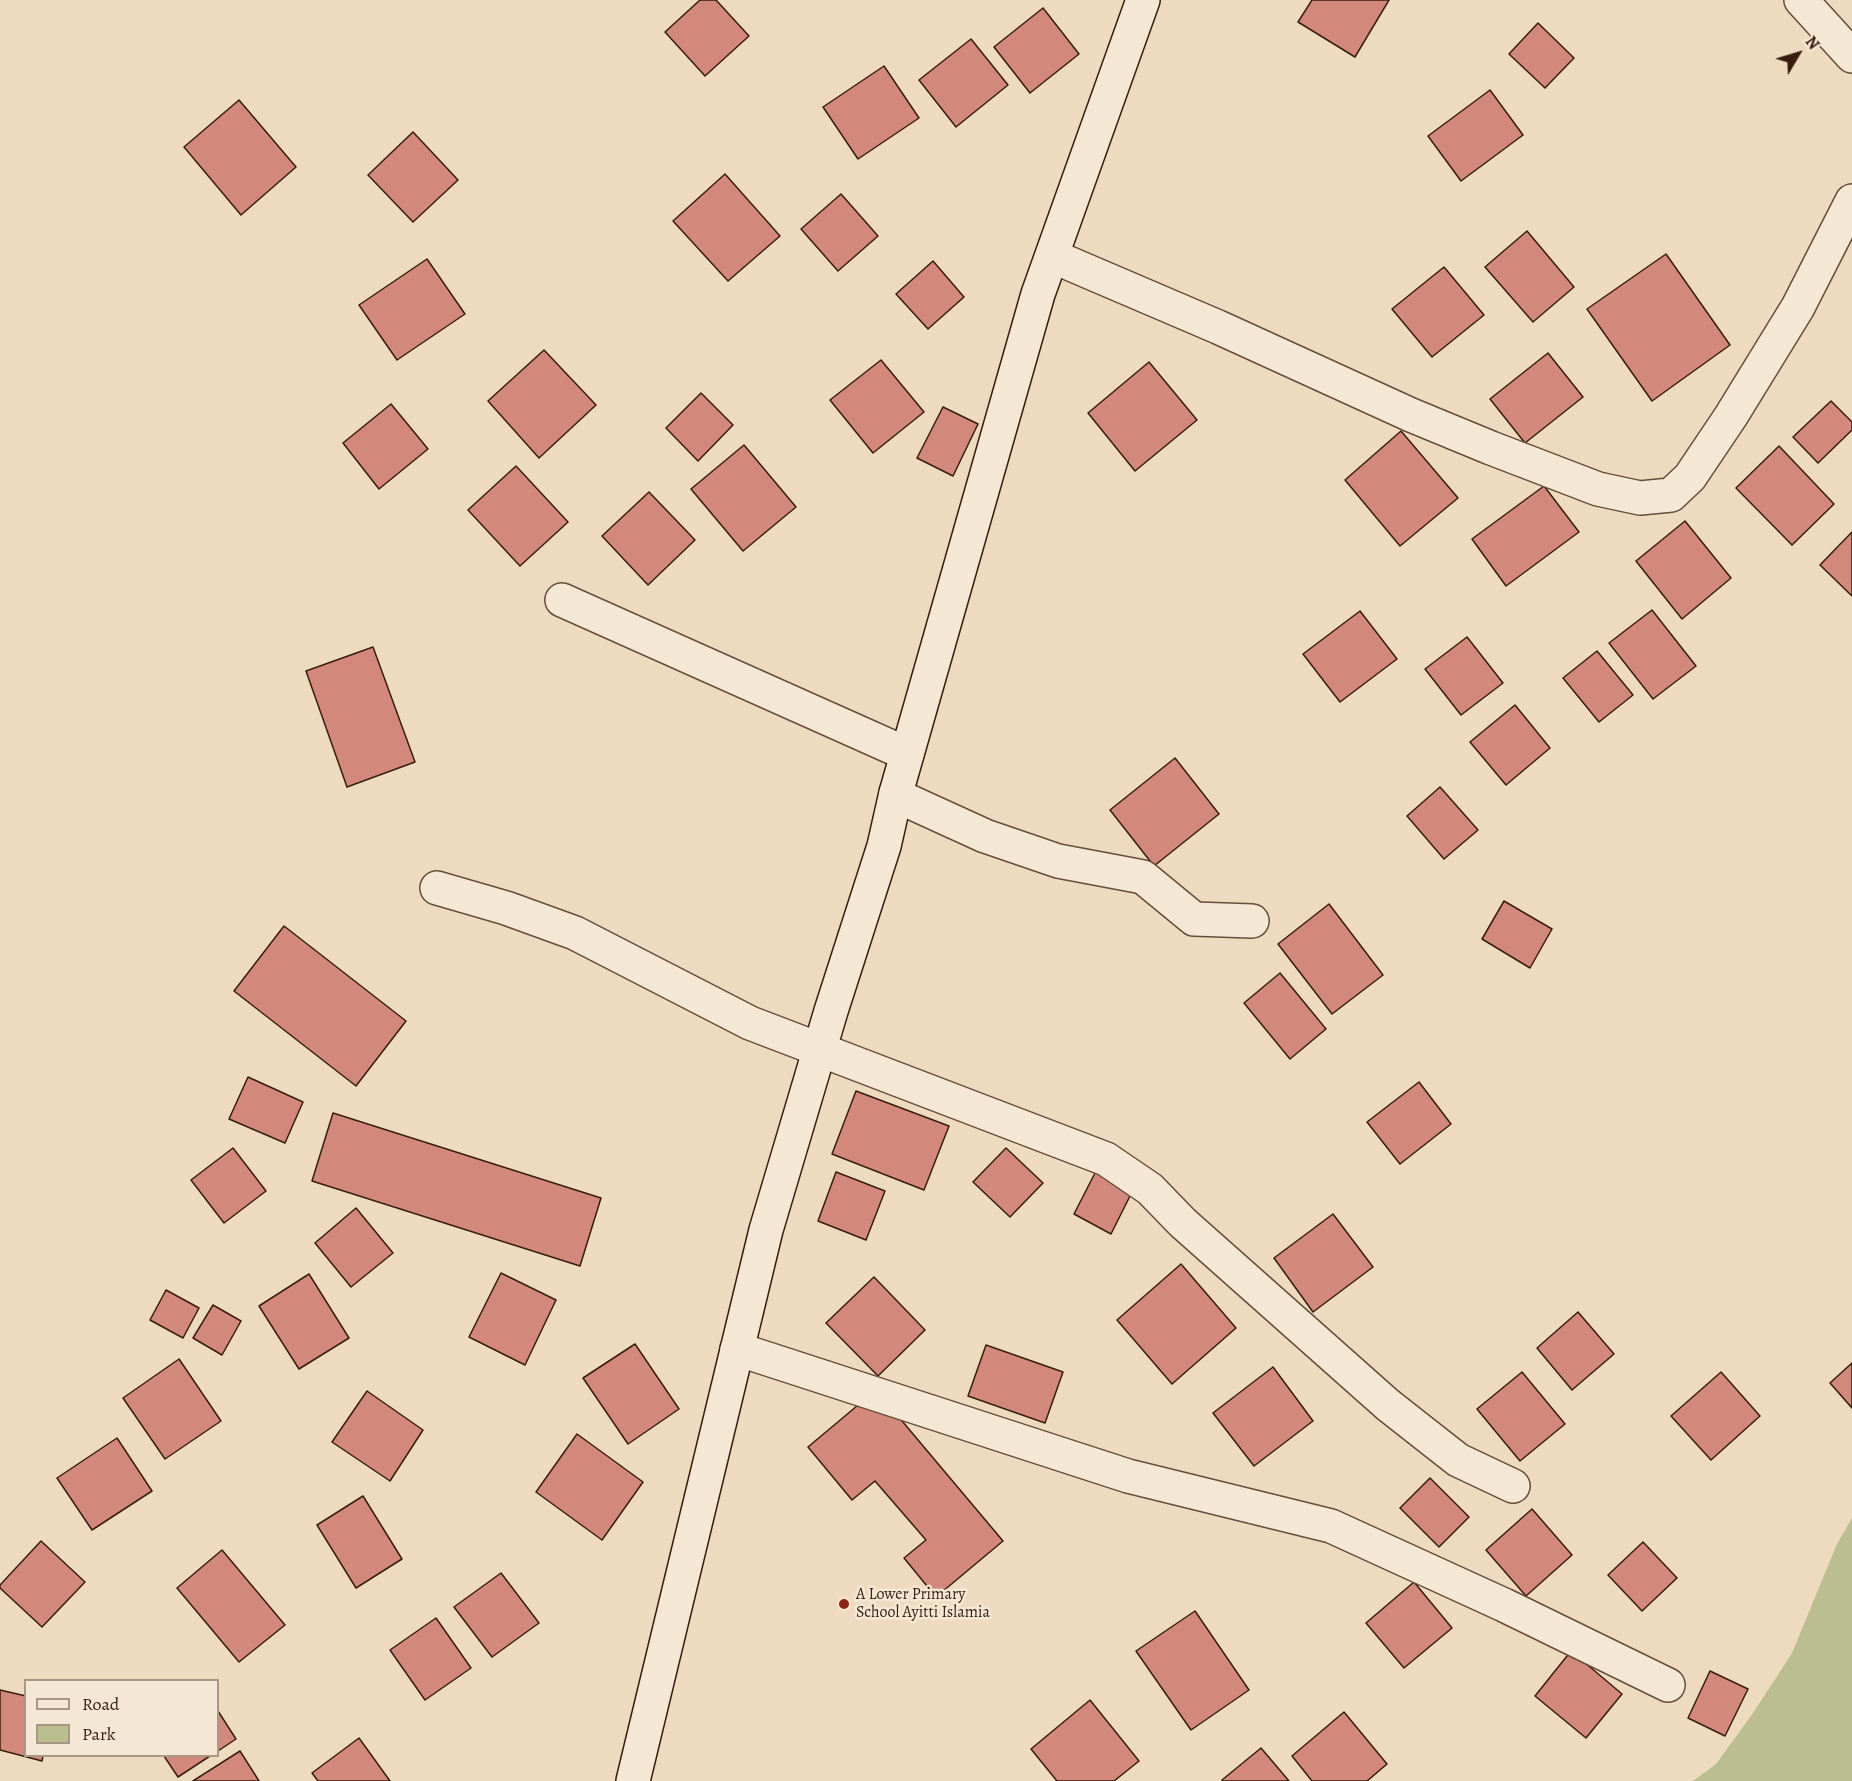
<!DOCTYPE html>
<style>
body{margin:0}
#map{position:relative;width:1852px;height:1781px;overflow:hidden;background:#eedbbf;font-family:Alegreya,serif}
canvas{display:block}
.legend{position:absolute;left:24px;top:1679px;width:195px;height:78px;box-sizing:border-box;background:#f4e8d5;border:2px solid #a99786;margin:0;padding:8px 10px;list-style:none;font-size:18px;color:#381d0f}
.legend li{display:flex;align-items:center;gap:12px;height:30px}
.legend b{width:30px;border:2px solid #a99786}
.north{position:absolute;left:1768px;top:24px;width:60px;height:60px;-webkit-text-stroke:4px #f4e8d5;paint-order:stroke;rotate:52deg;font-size:16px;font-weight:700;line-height:24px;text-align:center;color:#381d0f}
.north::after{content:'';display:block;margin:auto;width:21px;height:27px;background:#381d0f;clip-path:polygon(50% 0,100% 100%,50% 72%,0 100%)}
</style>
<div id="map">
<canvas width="1852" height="1781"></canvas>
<ul class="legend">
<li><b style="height:8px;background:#f4e8d5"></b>Road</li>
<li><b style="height:16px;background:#bbbf90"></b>Park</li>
</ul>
<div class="north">N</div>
</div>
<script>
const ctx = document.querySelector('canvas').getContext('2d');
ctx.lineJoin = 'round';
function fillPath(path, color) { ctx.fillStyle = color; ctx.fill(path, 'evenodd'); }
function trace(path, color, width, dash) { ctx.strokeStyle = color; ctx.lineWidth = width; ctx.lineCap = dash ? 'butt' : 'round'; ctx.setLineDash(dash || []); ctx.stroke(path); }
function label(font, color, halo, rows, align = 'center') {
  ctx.font = font + ' Alegreya,serif'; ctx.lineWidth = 5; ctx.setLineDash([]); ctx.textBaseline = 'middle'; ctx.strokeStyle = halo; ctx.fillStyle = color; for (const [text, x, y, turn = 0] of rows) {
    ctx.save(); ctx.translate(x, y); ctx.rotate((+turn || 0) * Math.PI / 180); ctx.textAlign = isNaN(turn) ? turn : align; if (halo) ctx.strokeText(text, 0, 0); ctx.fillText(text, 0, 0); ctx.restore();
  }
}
fillPath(new Path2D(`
 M1852,1518V1781H1693L1716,1764L1753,1713L1792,1653L1837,1544Z`), '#bbbf90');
const building = new Path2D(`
 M700,0H716L749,36L705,76L665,32Z
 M1312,0H1389L1355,57L1298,22Z
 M1043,8L1079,54L1030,93L994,47Z
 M1538,23L1574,58L1545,88L1509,54Z
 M971,39L1008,85L956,127L919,80Z
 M884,66L919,118L858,159L823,107Z
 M1490,90L1523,135L1461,181L1428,136Z
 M239,100L296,167L241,215L184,147Z
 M413,132L458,180L413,222L368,175Z
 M725,174L780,236L728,281L673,221Z
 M841,194L878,236L838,271L801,229Z
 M1527,231L1574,287L1533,322L1485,267Z
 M1666,254L1730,345L1652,401L1587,309Z
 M427,259L465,314L397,360L359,305Z
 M933,261L964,297L928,329L896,294Z
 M1444,267L1484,315L1432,357L1392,309Z
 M544,350L596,405L539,458L488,401Z
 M1548,353L1583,397L1525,443L1490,399Z
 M881,360L924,412L873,453L830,400Z
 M1149,362L1197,420L1135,471L1088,413Z
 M701,393L733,425L698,461L666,428Z
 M1831,401L1852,422V430L1818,463L1793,437Z
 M391,404L428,449L379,489L343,443Z
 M943,407L978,424L953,476L917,458Z
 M1401,431L1458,498L1400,546L1345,480Z
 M744,445L796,507L743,551L691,489Z
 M1779,446L1834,504L1792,545L1736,488Z
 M516,466L568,522L520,566L468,510Z
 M1544,486L1579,532L1506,586L1472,539Z
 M649,492L695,540L648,585L602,536Z
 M1685,521L1731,578L1682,619L1636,561Z
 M1852,532V596L1820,565Z
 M1652,610L1696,666L1653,699L1609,643Z
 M1360,611L1397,659L1340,702L1303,654Z
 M1467,637L1503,683L1461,715L1425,669Z
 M373,647L415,762L347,787L306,671Z
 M1597,651L1633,695L1599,722L1563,678Z
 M1515,705L1550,748L1506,785L1470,742Z
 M1175,758L1219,814L1154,866L1110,810Z
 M1440,787L1478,830L1444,859L1407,816Z
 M1504,901L1552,929L1530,968L1482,939Z
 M1329,904L1383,975L1332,1014L1278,944Z
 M284,926L406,1021L356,1086L234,991Z
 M1280,973L1326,1029L1290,1059L1244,1003Z
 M248,1077L303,1102L285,1143L229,1119Z
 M1419,1082L1451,1124L1400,1164L1367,1122Z
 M856,1091L949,1126L924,1190L832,1154Z
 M333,1113L601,1198L580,1266L312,1181Z
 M233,1148L266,1191L224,1223L191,1180Z
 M1006,1148L1043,1183L1010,1217L973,1182Z
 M1096,1171L1133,1190L1111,1234L1074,1214Z
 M836,1172L885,1191L866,1240L818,1221Z
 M356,1208L393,1253L351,1287L315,1243Z
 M1333,1214L1373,1267L1313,1312L1274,1258Z
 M1181,1264L1236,1328L1172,1384L1117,1320Z
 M501,1273L556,1300L525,1365L469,1337Z
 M309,1274L349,1338L299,1369L259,1306Z
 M874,1277L925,1330L878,1376L826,1323Z
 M166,1290L199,1308L183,1338L150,1320Z
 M213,1305L241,1321L222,1355L193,1338Z
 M1578,1312L1614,1354L1572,1390L1537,1348Z
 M635,1344L679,1409L628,1444L583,1378Z
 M986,1345L1063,1372L1045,1423L968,1396Z
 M179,1359L221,1421L165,1459L123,1398Z
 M1852,1363V1408L1830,1383Z
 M1273,1367L1313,1421L1254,1466L1213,1413Z
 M1522,1372L1565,1424L1520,1461L1477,1409Z
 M1721,1372L1760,1416L1711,1460L1671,1416Z
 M876,1390L1003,1541L936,1597L904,1558L926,1540L875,1481L852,1500L808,1447Z
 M367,1391L423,1430L390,1481L332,1442Z
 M577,1434L643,1482L602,1540L536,1492Z
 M117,1438L152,1491L92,1530L57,1478Z
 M1430,1478L1469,1517L1439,1547L1400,1508Z
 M363,1496L402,1559L356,1588L317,1525Z
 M1532,1509L1572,1555L1526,1596L1486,1550Z
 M41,1541L85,1582L42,1627L0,1588V1585Z
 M1643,1542L1677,1578L1642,1611L1608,1575Z
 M222,1550L285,1625L239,1662L177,1588Z
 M501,1573L539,1623L492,1657L454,1607Z
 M1414,1582L1452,1628L1404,1668L1366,1623Z
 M1195,1611L1249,1690L1191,1730L1136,1651Z
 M436,1618L471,1668L425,1700L390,1650Z
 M1571,1651L1622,1694L1586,1738L1535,1696Z
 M1710,1671L1748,1689L1725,1736L1688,1718Z
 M0,1690L26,1696V1756H43L42,1761L0,1750Z
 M1090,1700L1139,1761L1114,1781H1057L1031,1749Z
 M218,1711L236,1739L218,1751Z
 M1344,1712L1387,1764L1367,1781H1312L1292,1756Z
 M359,1738L390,1781H318L312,1773Z
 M1261,1748L1289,1781H1223L1222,1780Z
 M240,1751L259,1781H193Z
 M164,1756H210L178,1777Z`);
fillPath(building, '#d2887b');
trace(building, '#381d0f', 1.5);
const minor = new Path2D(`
 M1801,0L1852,56
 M1052,256L1218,327L1411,415L1491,448L1598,489L1640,498L1671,495L1690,477L1731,416L1798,307L1852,201
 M562,600L907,754
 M896,793L906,800L985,836L1058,861L1143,877L1194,919L1252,921
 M437,888L506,908L575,933L750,1023L1106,1159L1150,1189L1183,1223L1388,1405L1458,1460L1513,1486
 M737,1349L1128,1476L1331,1526L1504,1605L1668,1685`);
const secondary = new Path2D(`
 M633,1781L766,1230L831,1011L884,846L896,793L1038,294L1143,0`);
trace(minor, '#664c3b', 36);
trace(secondary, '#381d0f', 36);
trace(minor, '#f4e8d5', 33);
trace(secondary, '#f4e8d5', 33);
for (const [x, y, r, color] of [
 [844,1604,6,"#8f2418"]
]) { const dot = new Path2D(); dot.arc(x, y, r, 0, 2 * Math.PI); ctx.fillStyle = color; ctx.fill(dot); trace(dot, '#f4e8d5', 2); }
label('16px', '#381d0f', '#f4e8d5', [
 ["A Lower Primary",856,1595],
 ["School Ayitti Islamia",856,1613]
], 'left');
</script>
